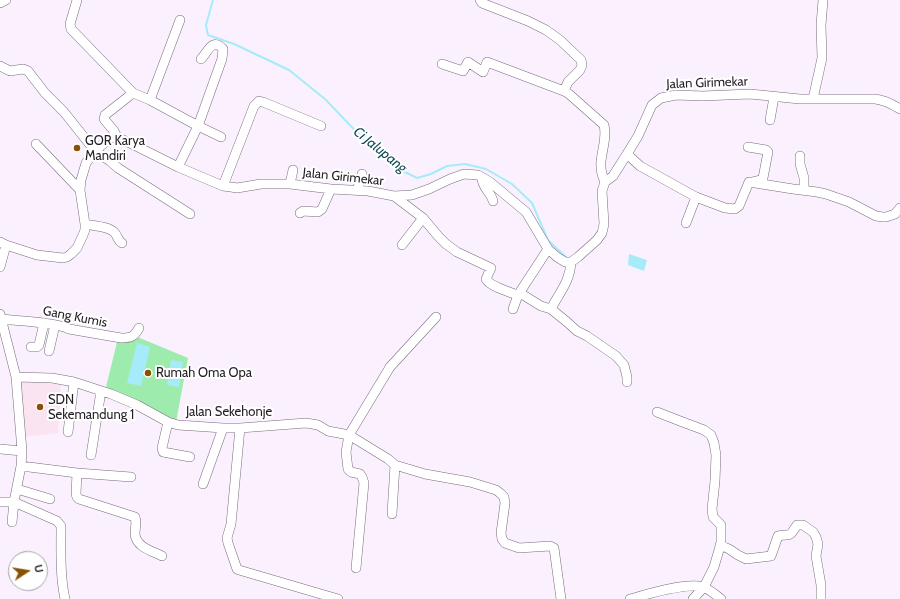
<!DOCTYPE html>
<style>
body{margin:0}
#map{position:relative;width:900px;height:599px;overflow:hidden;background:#fbf1fe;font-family:Cabin,sans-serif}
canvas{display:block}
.north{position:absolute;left:8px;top:551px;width:40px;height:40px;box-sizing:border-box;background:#fff;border:1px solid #a8a5a8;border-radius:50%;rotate:78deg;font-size:11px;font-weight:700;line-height:16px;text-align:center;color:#251e26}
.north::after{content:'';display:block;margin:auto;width:14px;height:18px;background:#895202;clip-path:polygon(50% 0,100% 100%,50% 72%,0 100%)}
</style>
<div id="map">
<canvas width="900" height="599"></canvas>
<div class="north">U</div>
</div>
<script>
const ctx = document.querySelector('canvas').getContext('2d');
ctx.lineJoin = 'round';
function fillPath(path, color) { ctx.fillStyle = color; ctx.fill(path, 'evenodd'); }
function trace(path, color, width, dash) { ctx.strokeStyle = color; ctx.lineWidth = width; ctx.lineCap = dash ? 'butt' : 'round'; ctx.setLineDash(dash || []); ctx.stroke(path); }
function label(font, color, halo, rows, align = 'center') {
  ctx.font = font + ' Cabin,sans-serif'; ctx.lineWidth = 4; ctx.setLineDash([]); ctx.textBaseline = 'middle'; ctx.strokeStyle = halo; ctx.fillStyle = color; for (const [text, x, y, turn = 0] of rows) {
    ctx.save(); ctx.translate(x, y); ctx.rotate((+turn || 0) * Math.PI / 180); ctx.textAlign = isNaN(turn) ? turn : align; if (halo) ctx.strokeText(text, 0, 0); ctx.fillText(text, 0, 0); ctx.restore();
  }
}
fillPath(new Path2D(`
 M19,381L61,382L58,433L23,437Z`), '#fae4f1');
fillPath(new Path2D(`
 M135,336L188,358L176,422L148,406L106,387L117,342Z`), '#9eecad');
fillPath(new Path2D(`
 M629,254L647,260L644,271L628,265Z
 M137,343L150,347L141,386L127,383Z
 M171,360L183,362L179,387L167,385Z`), '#a6ebf9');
trace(new Path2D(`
 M213,0L206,25L208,35L234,44L289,70L325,99L367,143L401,170L417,178L431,174L447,166L465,164L486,169L512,184L532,203L548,240L568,259`), '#a6ebf9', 2);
const minor = new Path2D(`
 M77,0L70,24L71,29L133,93L150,100L198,126L221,137
 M480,0L482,3L528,21L546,30L560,40L581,60L582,65L580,70L568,82L564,91L569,94L604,125C609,145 594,160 605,182
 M0,3L6,0
 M442,64L463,71L468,62L483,72L487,62L564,91
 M0,66L10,71L23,69L28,71L45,93L64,112L95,151L110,161L118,168L190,214
 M813,99L822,58L821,25L823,0
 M150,100L180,20
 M770,120L774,97
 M117,137L114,131L104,119L105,115L133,93
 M36,144L80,190
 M748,147L766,150L768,152L763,178L760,180L752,182
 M627,154L640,166L696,197
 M800,156V164L804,178V190
 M178,167L198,126L222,59L223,49C212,37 208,52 201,59
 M482,178C482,188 491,192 493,201
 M290,184L293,170
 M223,186L254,106L259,101L263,102L321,126
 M357,191L362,174
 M394,196L423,218L438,236L446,244L457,252L491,268L486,279C491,287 509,292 518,295
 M300,213L303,211L318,212L322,209L331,189
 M686,223L696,197L725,208L735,209L739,206L749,182L793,189L817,192L826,194L849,202L876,216L883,217H886L895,214L900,208
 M85,224C93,226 108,226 114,232C118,236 117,240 122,243
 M0,242L6,245L37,255L63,258L67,257L71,254L77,248L83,235L85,230V224L80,190L81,180L86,163L95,151L103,144L110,138L117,137L134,145L178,167L223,186L231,187L237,188L261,184H290L331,189L368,191L394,196L412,195L429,189L450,179L464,174L478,175L490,182L526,212L548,249L557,257L565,262H571L578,257L597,240L602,233L604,224L602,191L605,182L613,176L627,154L638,136L652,105L661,98L676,95L703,96L750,94L800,99H875C885,100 892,104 900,109
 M402,245L423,218
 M0,267L6,245
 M520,293L541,306L551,309L567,322L577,331L587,336L616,356L624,365L627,377V382
 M513,309L518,295L548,249
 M551,309C559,293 570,282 571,262
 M0,314L16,377L22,451L21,466L14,502L12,522
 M1,319C17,321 57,322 69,329L121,338C131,338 134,337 139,328
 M31,347H37L39,345L44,323
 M49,351L55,325
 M16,377L52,378L74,382L111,394L137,405L168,422L178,425L223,428H240L306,423L318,425L328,431L349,435L388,459L395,465L425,474L470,482L496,490L500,493L504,497L505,503L501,533L502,539L505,543L519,548L550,546L554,548L561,599
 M657,412L680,421L704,430L711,435L714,443L716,455L715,481L712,509L713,517L721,525V543L714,567L704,587L693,599
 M168,422L162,448L163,452L190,457
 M240,428L231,524L227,538L228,543L237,569L239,570L338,599
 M68,432L74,382
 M0,449L22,451
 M91,455L101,391
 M21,466L77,473L76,494L77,497L79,499L135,517C137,522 135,528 135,534C136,547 152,551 162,556
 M77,473L131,477
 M203,484L223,428
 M17,489L50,499
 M0,502H14L57,521L61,526V529C61,552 60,576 65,599
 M392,514L395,465
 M720,545L729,549L738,555L746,559L771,556L778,536C792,533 788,539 797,525H803L813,532L816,537L818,544L816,556L821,585V599
 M356,568L364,483L362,477L360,474L351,472L348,469L346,452L349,435L390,367L436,317
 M630,599C648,594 687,582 703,587C709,589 716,595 721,599`);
trace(minor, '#796a7c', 10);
trace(minor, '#fff', 9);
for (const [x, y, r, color] of [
 [77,148,4,"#895202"],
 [148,373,4,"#895202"],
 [40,407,4,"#895202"]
]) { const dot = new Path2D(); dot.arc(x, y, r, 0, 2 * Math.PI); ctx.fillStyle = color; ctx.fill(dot); trace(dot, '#fff', 1.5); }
label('13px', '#251e26', '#fff', [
 ["Jalan Girimekar",707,83,-2],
 ["Jalan Girimekar",343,177,6],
 ["Gang Kumis",75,317,11],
 ["Jalan Sekehonje",229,412]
]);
label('13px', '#251e26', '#fff', [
 ["GOR Karya",85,141],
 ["Mandiri",85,156],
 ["Rumah Oma Opa",156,373],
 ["SDN",48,400],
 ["Sekemandung 1",48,415]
], 'left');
label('italic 14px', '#114b55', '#fff', [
 ["Ci Jalupang",380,150,39]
]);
</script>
